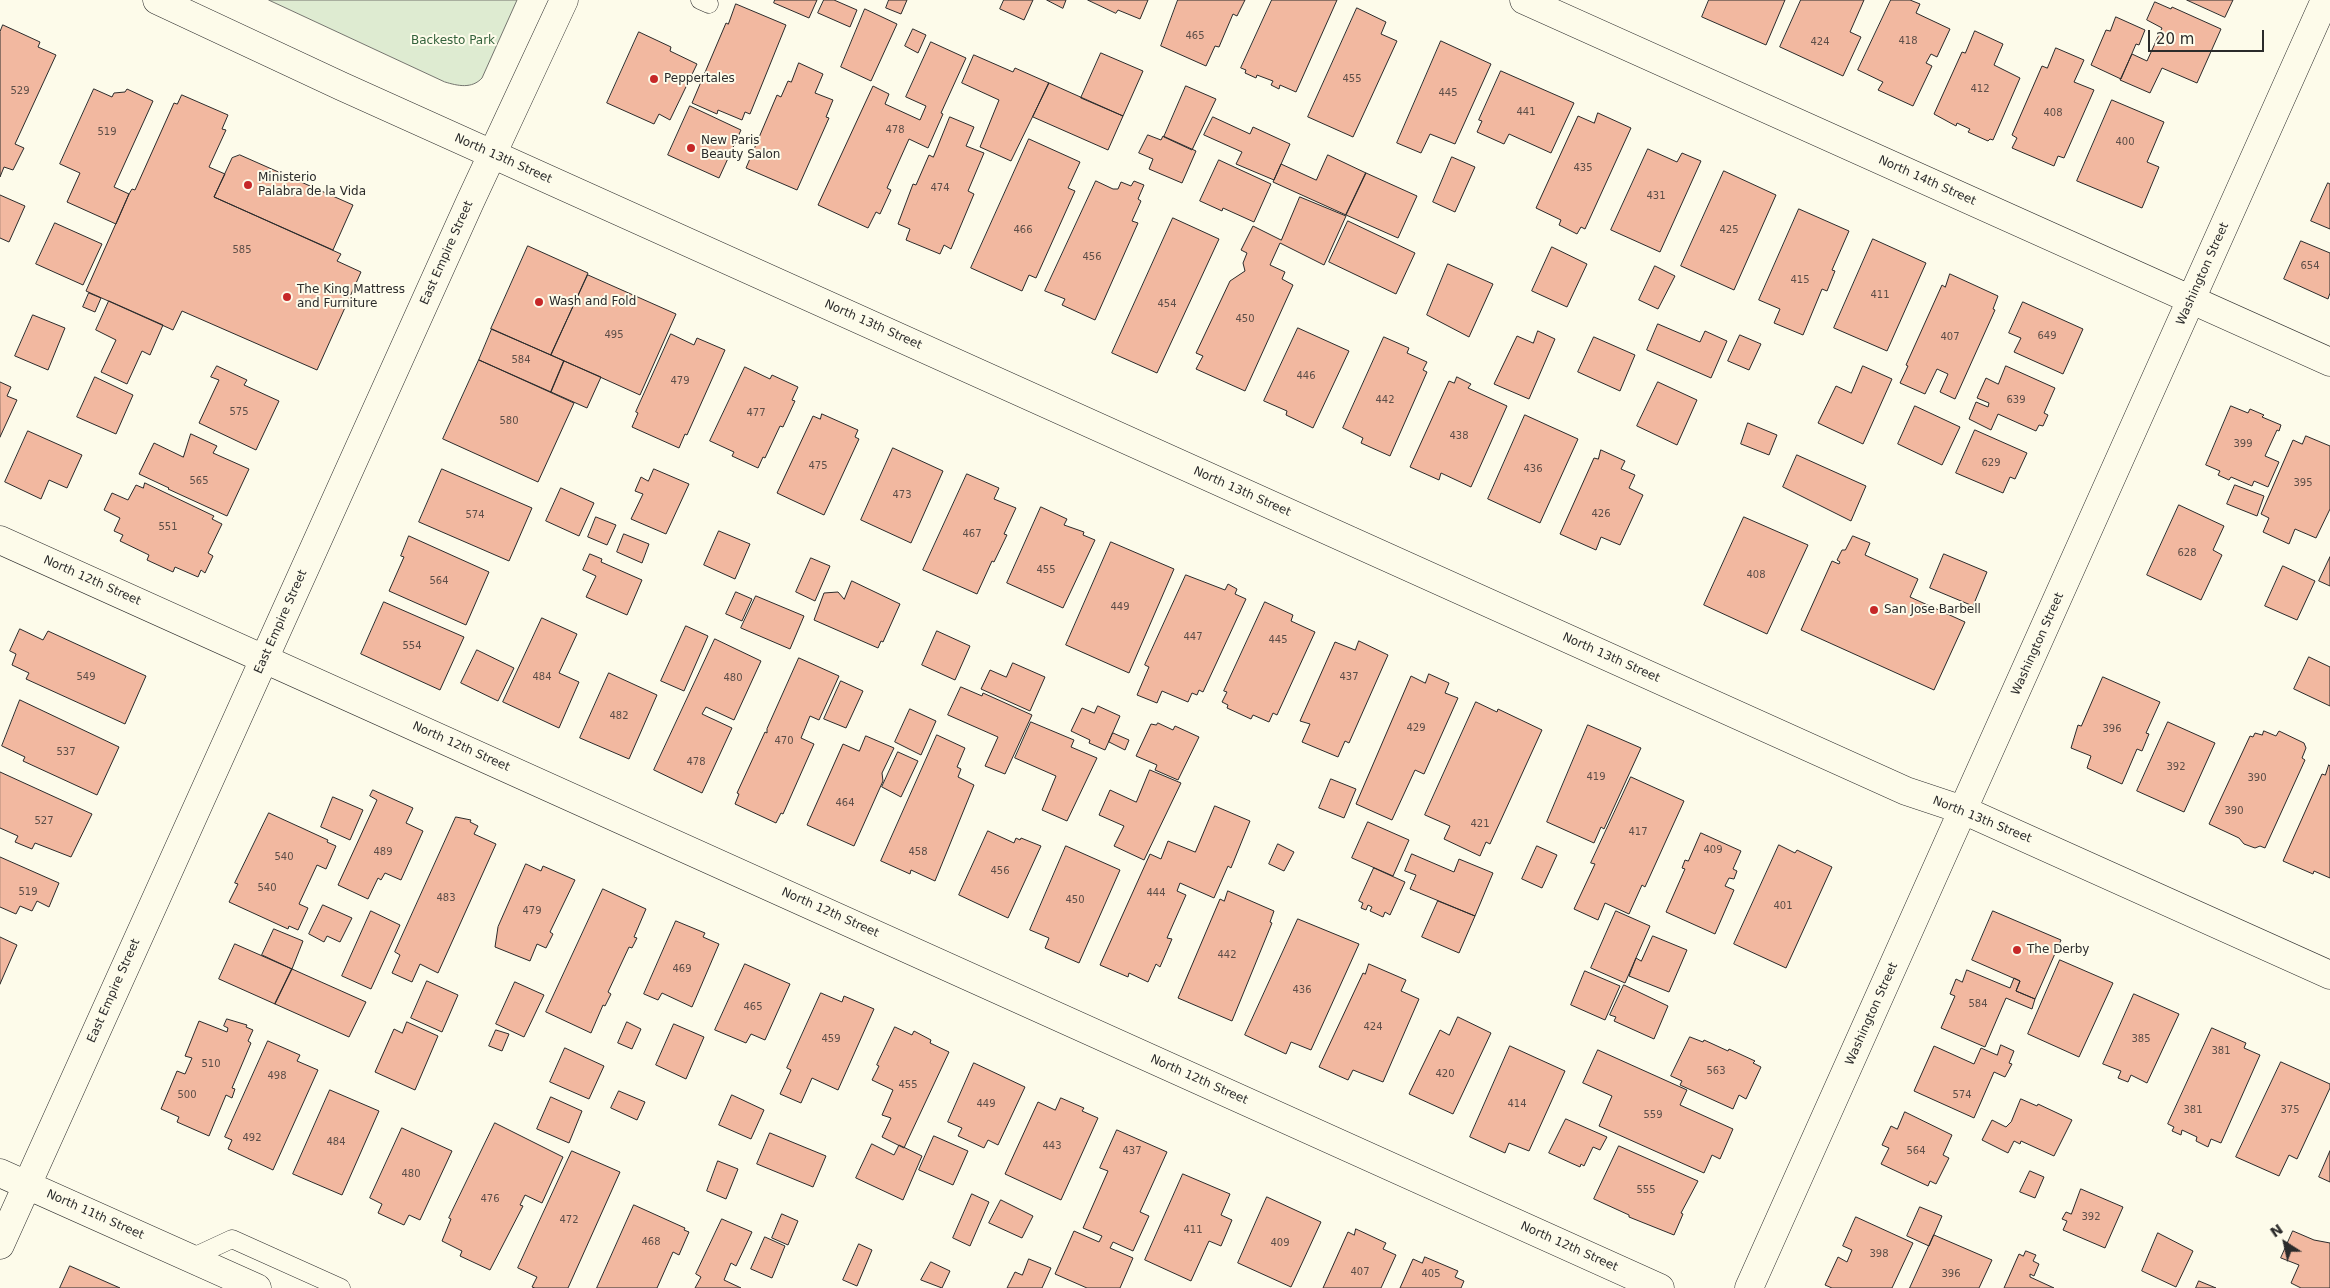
<!DOCTYPE html>
<style>
body{margin:0}
#map{position:relative;width:2330px;height:1288px;overflow:hidden;background:#fdfbea;font-family:"DejaVu Sans",sans-serif}
canvas{display:block}
.north{position:absolute;left:2260px;top:1218px;width:50px;height:50px;-webkit-text-stroke:4px #fdfbea;paint-order:stroke;rotate:325deg;font-size:14px;font-weight:700;line-height:20px;text-align:center;color:#2b2b2b}
.north::after{content:'';display:block;margin:auto;width:18px;height:22px;background:#2b2b2b;clip-path:polygon(50% 0,100% 100%,50% 72%,0 100%)}
.scale{position:absolute;left:2148px;top:30px;width:116px;height:22px;box-sizing:border-box;border:2px solid #2b2b2b;border-top:0;padding-left:6px;font-size:15px;line-height:18px;white-space:nowrap;color:#2b2b2b;-webkit-text-stroke:4px #fdfbea;paint-order:stroke}
</style>
<div id="map">
<canvas width="2330" height="1288"></canvas>
<div class="north">N</div>
<div class="scale">20 m</div>
</div>
<script>
const ctx = document.querySelector('canvas').getContext('2d');
ctx.lineJoin = 'round';
function fillPath(path, color) { ctx.fillStyle = color; ctx.fill(path, 'evenodd'); }
function trace(path, color, width, dash) { ctx.strokeStyle = color; ctx.lineWidth = width; ctx.lineCap = dash ? 'butt' : 'round'; ctx.setLineDash(dash || []); ctx.stroke(path); }
function label(font, color, halo, rows, align = 'center') {
  ctx.font = font + ' "DejaVu Sans",sans-serif'; ctx.lineWidth = 4; ctx.setLineDash([]); ctx.textBaseline = 'middle'; ctx.strokeStyle = halo; ctx.fillStyle = color; for (const [text, x, y, turn = 0] of rows) {
    ctx.save(); ctx.translate(x, y); ctx.rotate((+turn || 0) * Math.PI / 180); ctx.textAlign = isNaN(turn) ? turn : align; if (halo) ctx.strokeText(text, 0, 0); ctx.fillText(text, 0, 0); ctx.restore();
  }
}
const green = new Path2D(`
 M269,0H517L482,78C472,89 458,86 445,82Z`);
fillPath(green, '#deebd1');
trace(green, '#74746e', 1);
const building = new Path2D(`
 M775,0H817L809,18L774,3Z
 M824,0H834L857,10L850,27L818,13Z
 M889,0H907L901,14L886,8Z
 M1004,0H1033L1024,20L1000,9Z
 M1047,0H1066L1063,8Z
 M1088,0H1148L1140,19L1118,10L1116,13Z
 M1178,0H1245L1237,16L1233,14L1219,47L1215,46L1206,66L1161,46Z
 M1272,0H1337L1296,92L1280,85L1279,89L1271,85L1273,81L1257,75L1256,78L1245,73L1246,70L1241,68Z
 M1709,0H1785L1766,45L1702,17Z
 M1801,0H1864L1850,32L1861,37L1843,76L1780,47Z
 M1891,0H1910L1920,4L1916,13L1950,29L1937,57L1931,54L1926,63L1932,66L1913,106L1878,90L1883,82L1858,70Z
 M2187,0H2233L2225,17Z
 M2155,2L2171,9L2172,7L2221,29L2197,83L2162,68L2150,93L2120,80L2132,54L2147,61L2162,28L2147,20Z
 M736,4L786,25L750,114L745,112L742,120L718,110L717,114L692,103L726,23L728,24Z
 M1357,8L1386,22L1381,34L1397,41L1353,137L1308,117Z
 M865,9L897,24L871,81L841,67Z
 M2116,17L2145,30L2139,45L2136,44L2121,79L2091,65L2106,30L2110,31Z
 M3,25L40,42L38,47L56,55L15,144L24,148L13,170L4,167L0,177V32Z
 M913,29L926,35L918,53L905,46Z
 M1975,31L2003,44L1994,65L2020,78L1993,140L1990,139L1988,141L1968,132L1970,129L1957,123L1956,126L1934,114L1962,52L1965,53Z
 M639,32L671,47L670,51L697,64L670,120L659,114L654,124L607,103Z
 M1441,41L1491,64L1455,144L1430,134L1421,153L1397,143Z
 M931,42L966,58L941,113L943,114L928,148L909,139L887,188L891,190L880,214L876,212L868,228L818,205L873,86L889,94L885,104L920,120L926,106L906,97Z
 M2056,48L2084,60L2074,82L2094,90L2064,158L2058,156L2054,166L2012,148L2017,138L2012,135L2042,66L2047,68Z
 M1101,53L1143,71L1123,116L1081,98Z
 M974,55L1013,72L1015,68L1049,83L1011,161L980,147L999,100L962,83Z
 M799,63L823,74L815,93L833,100L826,117L829,118L797,190L746,168L777,95L781,97L788,81L791,82Z
 M1501,71L1574,103L1551,153L1509,134L1504,144L1477,132L1482,121L1479,120Z
 M1049,83L1123,116L1108,150L1033,117Z
 M1186,86L1216,99L1192,150L1164,137Z
 M94,89L112,97L114,93L125,92L127,89L153,101L114,187L129,194L116,224L67,202L80,173L60,164Z
 M182,95L228,115L222,129L226,130L209,167L225,174L214,197L341,254L337,261L361,272L317,370L182,311L173,330L86,291L129,194L132,189L135,190L174,103L177,104Z
 M2112,100L2164,122L2147,162L2159,167L2142,208L2077,181Z
 M690,106L741,130L719,178L668,155Z
 M1598,113L1631,128L1585,229L1581,227L1577,234L1559,225L1561,220L1536,208L1578,116L1594,123Z
 M950,117L974,127L966,146L984,153L968,191L974,194L951,249L944,245L940,254L906,240L910,229L898,224L913,184L916,185L929,155L933,157Z
 M1213,117L1250,134L1253,127L1290,144L1274,180L1236,164L1242,152L1204,135Z
 M1148,135L1161,140L1163,136L1196,151L1182,183L1149,169L1153,159L1139,153Z
 M1029,139L1080,162L1068,188L1075,191L1036,278L1029,275L1022,291L971,268Z
 M1648,149L1677,162L1682,153L1701,161L1660,252L1611,230Z
 M240,155L353,205L333,250L214,197L232,158Z
 M1328,155L1366,173L1346,215L1273,182L1281,164L1316,180Z
 M1452,157L1475,167L1455,212L1433,202Z
 M1219,160L1271,184L1254,222L1223,208L1222,211L1200,201Z
 M1724,171L1776,195L1734,290L1681,266Z
 M1366,173L1417,196L1398,238L1346,215Z
 M1096,181L1113,189H1118L1121,182L1131,186L1134,181L1144,185L1138,199L1141,201L1132,221L1138,223L1095,320L1062,305L1065,299L1045,291Z
 M2328,183L2330,184V229L2311,221Z
 M0,195L25,206L9,242L0,238Z
 M1300,197L1346,216L1324,265L1280,243L1270,265L1285,272L1282,279L1293,285L1245,391L1196,369L1203,356L1196,353L1230,281L1245,271L1243,263L1247,253L1241,250L1253,226L1281,240Z
 M1799,209L1849,231L1832,270L1835,271L1827,291L1822,289L1803,335L1774,323L1780,309L1759,300Z
 M1173,218L1219,239L1157,373L1112,353Z
 M1348,221L1415,253L1396,294L1329,262Z
 M55,223L102,244L83,285L36,264Z
 M1873,239L1926,263L1887,351L1834,328Z
 M2301,241L2330,253V293L2328,299L2284,279Z
 M528,246L588,273L551,355L491,329Z
 M1552,247L1587,264L1567,307L1532,291Z
 M1448,264L1493,284L1469,337L1427,315Z
 M1655,266L1675,276L1658,309L1639,300Z
 M1950,274L1998,296L1993,309L1995,310L1955,399L1940,392L1948,374L1937,369L1925,394L1900,383L1908,366L1906,365L1942,285L1945,287Z
 M588,275L676,314L640,395L551,355Z
 M89,293L101,298L95,312L83,307Z
 M109,301L163,325L150,355L142,351L127,384L101,372L116,340L96,330Z
 M2023,302L2083,329L2063,374L2014,352L2021,338L2009,333Z
 M33,315L65,328L48,370L15,356Z
 M1658,324L1700,342L1705,331L1727,341L1711,378L1647,350Z
 M1298,328L1349,351L1313,428L1286,415L1287,411L1264,401Z
 M492,329L564,361L551,392L479,360Z
 M1538,331L1555,339L1529,399L1494,384L1517,336L1533,343Z
 M671,334L694,345L697,338L725,350L687,435L685,434L679,448L632,427L638,413L636,412Z
 M1740,335L1761,344L1749,370L1728,361Z
 M1384,337L1409,348L1407,353L1427,362L1423,370L1427,372L1390,456L1361,443L1363,438L1343,428Z
 M1594,337L1635,355L1620,391L1578,372Z
 M479,360L574,403L538,482L443,439Z
 M564,361L601,377L587,408L551,392Z
 M217,366L247,380L244,385L279,401L256,450L199,423L219,380L211,377Z
 M1863,366L1892,379L1863,444L1818,423L1836,386L1851,393Z
 M2006,366L2055,388L2044,413L2048,415L2043,426L2039,425L2036,431L1998,414L1991,430L1969,419L1976,402L1988,407L1989,403L1977,398L1986,378L1998,384Z
 M745,367L770,379L772,375L798,387L792,400L795,401L783,427L780,426L765,458L763,457L758,468L732,456L734,452L710,441Z
 M95,377L133,395L116,434L77,417Z
 M1457,377L1471,384L1468,388L1507,406L1471,487L1441,473L1439,480L1410,467L1449,381L1454,383Z
 M0,382L11,387L7,396L17,400L0,437Z
 M1658,382L1697,400L1677,445L1637,426Z
 M1915,406L1960,427L1942,465L1898,444Z
 M2231,406L2248,413L2250,409L2264,415L2262,417L2281,425L2279,431L2277,430L2265,456L2279,462L2268,487L2254,481L2252,486L2231,477L2229,480L2218,475L2220,471L2206,465Z
 M822,414L858,430L855,437L859,439L824,515L777,493L813,416L820,419Z
 M1525,415L1578,439L1540,523L1488,499Z
 M1748,423L1777,435L1769,455L1741,444Z
 M1975,430L2027,453L2015,479L2010,477L2003,493L1956,473Z
 M28,431L82,455L67,488L49,480L41,499L5,482Z
 M191,434L217,446L213,453L249,469L227,516L168,489L169,488L139,474L154,443L183,457Z
 M2306,436L2330,446V509L2316,538L2295,529L2289,544L2263,532L2269,518L2261,514L2293,440L2302,444Z
 M893,448L943,471L911,543L861,520Z
 M1601,450L1625,461L1621,469L1635,475L1629,488L1643,495L1620,545L1601,537L1596,550L1560,534L1594,458L1598,459Z
 M1797,455L1866,486L1851,521L1783,487Z
 M442,469L532,508L509,561L419,522Z
 M654,469L689,484L666,534L631,519L643,494L635,491L641,477L648,481Z
 M967,474L999,488L994,499L1016,508L1004,534L1007,535L994,562L992,561L977,594L923,570Z
 M145,483L214,516L212,519L222,524L208,553L213,556L205,573L201,570L198,577L175,567L173,572L147,560L149,555L120,541L123,535L114,531L120,518L104,510L112,493L128,500L136,485L143,488Z
 M2235,485L2264,496L2257,516L2227,504Z
 M561,488L594,503L579,536L546,521Z
 M2179,505L2224,526L2213,550L2222,555L2201,600L2147,575Z
 M1041,507L1067,519L1064,525L1084,532L1083,535L1095,540L1063,608L1007,583Z
 M596,517L616,525L607,545L588,537Z
 M1744,517L1808,545L1767,634L1704,605Z
 M719,531L750,544L735,579L704,565Z
 M624,534L649,544L642,563L617,552Z
 M409,536L489,572L466,625L389,591L404,557L401,556Z
 M1853,536L1870,543L1865,555L1918,579L1910,597L1965,622L1934,690L1801,630L1832,561L1839,564L1840,562L1837,560L1842,550H1845Z
 M1111,542L1174,569L1129,673L1066,645Z
 M590,554L602,559L601,562L642,580L627,615L586,597L596,576L583,570Z
 M1944,554L1987,572L1973,606L1930,588Z
 M2330,557V586L2319,581Z
 M811,558L830,566L815,601L796,592Z
 M2283,566L2315,581L2297,620L2265,606Z
 M1186,575L1225,590L1228,584L1237,589L1235,594L1246,599L1203,692L1199,690L1197,695L1192,693L1188,702L1162,691L1157,703L1137,695L1149,667L1145,665Z
 M852,581L900,604L883,642L881,641L878,648L814,620L824,593L838,592L844,599Z
 M736,592L752,599L742,621L726,614Z
 M756,596L804,616L790,649L741,628Z
 M384,602L464,637L440,690L361,654Z
 M1265,602L1293,615L1291,621L1315,632L1277,715L1273,713L1269,722L1253,715L1251,719L1227,708L1228,705L1222,702L1227,692L1224,691Z
 M542,618L577,634L559,673L579,682L559,728L503,702Z
 M686,626L708,636L684,691L661,681Z
 M20,629L43,640L48,631L146,676L125,724L26,679L29,673L12,665L16,654L10,651Z
 M937,631L970,646L955,680L922,665Z
 M715,639L761,661L734,720L706,707L702,714L732,728L702,793L654,770Z
 M1359,641L1388,655L1349,743L1345,741L1338,757L1302,742L1310,724L1300,721L1335,642L1355,650Z
 M477,650L514,668L498,701L461,683Z
 M2309,657L2330,667V706L2294,689Z
 M799,658L839,676L819,720L810,716L801,738L814,744L783,814L781,813L776,823L735,804L739,794L737,793L765,732L767,733V729Z
 M1013,663L1045,677L1030,711L981,689L990,670L1006,677Z
 M609,673L657,695L629,759L580,738Z
 M1429,674L1449,683L1445,693L1458,698L1424,774L1415,770L1392,820L1356,804L1411,676L1425,683Z
 M2103,677L2160,702L2146,733L2149,734L2142,751L2137,749L2122,784L2087,768L2091,756L2071,748L2078,725L2081,726Z
 M841,681L863,691L846,728L824,719Z
 M961,687L982,696L983,693L1032,715L1005,774L985,766L998,737L948,715Z
 M20,700L119,747L97,795L23,761L25,757L2,746Z
 M1476,702L1497,712L1498,709L1542,730L1490,844L1486,842L1480,856L1444,839L1450,826L1425,815Z
 M1098,706L1120,716L1105,750L1089,743L1090,740L1071,731L1082,708L1094,713Z
 M910,709L936,721L921,755L895,742Z
 M1031,722L1074,740L1071,747L1097,758L1067,821L1042,810L1056,776L1015,758Z
 M2168,722L2215,743L2184,812L2137,791Z
 M1158,723L1173,730L1175,726L1199,737L1178,780L1155,770L1157,765L1136,756L1151,724L1156,725Z
 M1588,725L1641,748L1604,829L1601,827L1594,843L1547,822Z
 M2264,731L2276,736L2279,731L2304,743L2306,748L2302,758L2305,760L2265,848L2260,846L2255,848L2244,844L2239,838L2209,824L2250,736L2253,737L2255,733L2262,735Z
 M1113,733L1129,740L1125,750L1109,742Z
 M937,735L965,748L957,767L961,769L958,777L974,785L935,881L911,870L910,874L881,861Z
 M866,736L894,748L882,773L883,781L854,846L807,825L843,744L859,751Z
 M898,752L918,761L901,797L882,787Z
 M2329,765L2330,766V878L2314,871L2313,874L2283,861L2322,774L2325,775Z
 M1150,770L1181,783L1144,860L1114,846L1124,826L1099,815L1110,790L1136,802Z
 M0,772L92,814L71,857L35,843L32,849L15,842L18,836L0,828Z
 M1631,777L1684,801L1645,887L1642,885L1629,914L1605,903L1598,920L1574,909L1595,864L1591,863Z
 M1331,779L1356,789L1344,818L1319,808Z
 M373,790L413,808L406,823L423,831L401,880L385,873L381,880L378,878L368,899L338,885L377,800L370,796Z
 M333,797L363,810L350,840L321,827Z
 M1215,806L1250,821L1231,868L1228,866L1214,898L1180,883L1177,891L1186,895L1167,938L1172,939L1160,967L1156,964L1148,982L1129,973L1128,977L1100,965L1150,854L1161,859L1168,841L1195,852Z
 M269,813L328,840L327,842L336,846L326,869L317,865L299,904L308,908L298,930L289,926L288,929L229,902L238,884L235,883Z
 M456,817L471,820L470,822L478,826L474,834L496,844L438,973L420,964L412,982L392,973L400,955L395,952Z
 M1368,822L1409,840L1393,876L1352,858Z
 M988,831L1014,843L1016,838L1020,840L1021,838L1041,846L1008,918L959,895Z
 M1701,833L1741,851L1733,869L1737,871L1734,879L1729,878L1725,886L1734,890L1715,934L1666,912L1685,869L1682,868L1685,860L1688,861Z
 M1278,844L1294,852L1284,871L1269,864Z
 M1779,845L1795,853L1797,850L1832,867L1786,968L1734,944Z
 M1066,846L1120,870L1079,963L1045,948L1049,938L1030,930Z
 M1537,846L1557,855L1542,888L1522,879Z
 M1412,854L1454,872L1459,859L1493,873L1475,916L1410,889L1416,875L1405,871Z
 M0,857L59,883L49,907L37,901L32,911L20,906L16,914L0,907Z
 M526,864L541,871L543,866L575,880L550,932L553,934L546,948L537,944L530,961L495,947L498,927Z
 M1374,868L1405,882L1390,915L1385,912L1383,917L1370,911L1372,907L1368,905L1366,910L1361,908L1363,903L1359,901Z
 M603,889L646,909L634,937L637,938L632,948L629,947L608,992L611,994L605,1006L603,1005L591,1033L546,1012Z
 M1228,891L1274,911L1270,922L1272,923L1232,1021L1178,998L1220,899L1224,901Z
 M1438,901L1475,916L1459,953L1422,937Z
 M323,905L352,918L340,942L327,936L324,942L309,934Z
 M371,911L400,925L371,989L342,976Z
 M1616,911L1650,926L1625,983L1591,968Z
 M1993,911L2061,940L2035,999L2016,991L2020,981L1972,960Z
 M1298,919L1359,944L1311,1050L1291,1042L1286,1054L1245,1035Z
 M676,921L705,933L703,937L719,944L692,1007L662,993L658,1000L644,994Z
 M274,929L303,941L292,969L262,955Z
 M1653,936L1687,950L1669,992L1629,976L1636,958L1641,961Z
 M0,937L17,945L0,984Z
 M235,944L292,969L275,1004L219,979Z
 M2060,960L2113,983L2079,1057L2028,1034Z
 M745,964L790,984L765,1040L751,1034L746,1043L715,1030Z
 M1369,964L1406,980L1401,991L1419,999L1383,1082L1353,1070L1348,1080L1319,1067L1363,973L1365,974Z
 M292,969L366,1002L349,1037L275,1004Z
 M1967,970L2010,988L2014,978L2020,981L2016,991L2035,999L2032,1009L2006,998L1985,1047L1941,1028L1955,996L1950,994L1956,979L1962,982Z
 M1585,971L1620,986L1605,1020L1571,1005Z
 M427,981L458,995L442,1032L411,1018Z
 M515,982L544,995L524,1037L496,1024Z
 M1624,985L1668,1006L1654,1039L1614,1021L1616,1017L1610,1015Z
 M821,993L842,1002L844,996L874,1009L838,1090L812,1078L801,1103L780,1094L791,1070L787,1068Z
 M2134,994L2179,1014L2147,1083L2131,1075L2128,1082L2118,1078L2121,1071L2103,1064Z
 M1458,1017L1491,1033L1453,1114L1409,1094L1440,1030L1449,1035Z
 M227,1019L247,1025L246,1027L253,1030L248,1041L251,1043L232,1088L235,1089L232,1098L226,1095L209,1136L177,1122L179,1117L161,1109L177,1071L185,1074L192,1058L185,1056L199,1021L227,1032L228,1028L224,1026Z
 M407,1022L438,1036L415,1090L375,1072L394,1029L402,1033Z
 M627,1022L641,1029L632,1049L618,1043Z
 M674,1024L704,1037L686,1079L656,1065Z
 M895,1027L912,1035L914,1031L931,1040L930,1043L949,1052L904,1148L882,1137L891,1118L882,1115L893,1090L872,1080L879,1066L877,1065Z
 M2212,1028L2246,1043L2244,1048L2260,1055L2221,1143L2211,1139L2208,1147L2196,1141L2197,1137L2182,1130L2181,1135L2172,1131L2174,1127L2168,1124Z
 M496,1030L509,1034L502,1051L489,1046Z
 M1690,1037L1703,1042L1704,1040L1728,1051L1729,1049L1755,1061L1753,1063L1761,1067L1746,1099L1739,1095L1733,1109L1680,1085L1682,1081L1671,1076Z
 M268,1041L300,1055L297,1061L318,1070L273,1170L228,1149L232,1140L225,1137Z
 M2001,1045L2014,1051L2009,1063L2012,1064L2005,1077L1994,1072L1974,1118L1914,1091L1934,1046L1974,1064L1981,1048L1997,1055Z
 M1510,1046L1565,1071L1529,1151L1509,1143L1505,1153L1470,1137Z
 M565,1048L604,1066L589,1099L550,1082Z
 M1598,1050L1687,1090L1680,1105L1733,1129L1720,1159L1712,1155L1704,1173L1599,1126L1612,1096L1583,1083Z
 M2281,1062L2330,1084V1088L2297,1159L2289,1155L2279,1176L2236,1157Z
 M974,1063L1025,1087L998,1145L988,1140L984,1148L958,1136L962,1128L948,1122Z
 M330,1090L379,1111L342,1195L293,1174Z
 M619,1091L645,1102L637,1120L611,1108Z
 M732,1095L764,1110L751,1139L719,1125Z
 M551,1097L582,1111L569,1143L537,1129Z
 M1061,1098L1084,1108L1082,1111L1098,1118L1061,1200L1005,1174L1038,1102L1055,1110Z
 M2021,1099L2037,1106L2038,1104L2072,1120L2054,1156L2021,1141L2020,1144L2014,1141L2008,1153L1982,1140L1992,1120L2006,1127L2011,1122Z
 M1905,1112L1952,1135L1943,1155L1949,1158L1936,1184L1930,1181L1928,1186L1881,1164L1889,1148L1882,1145L1891,1126L1897,1129Z
 M1566,1119L1607,1137L1600,1150L1593,1147L1584,1166L1581,1164L1580,1167L1549,1153Z
 M495,1123L563,1157L542,1203L525,1195L520,1205L523,1206L490,1270L460,1256L462,1251L442,1241L451,1219L449,1218Z
 M402,1128L452,1151L420,1220L409,1215L404,1225L378,1213L382,1204L370,1198Z
 M1117,1130L1167,1152L1140,1212L1149,1216L1133,1251L1113,1242L1110,1248L1133,1258L1120,1288H1087L1055,1274L1074,1231L1099,1242L1102,1236L1083,1228L1108,1171L1100,1168Z
 M770,1133L826,1156L813,1187L757,1164Z
 M934,1136L968,1151L953,1185L919,1170Z
 M872,1144L894,1155L899,1145L922,1156L903,1200L856,1178Z
 M1619,1146L1698,1181L1681,1213L1683,1214L1674,1235L1629,1217V1215L1594,1199Z
 M572,1151L620,1172L568,1288H535L532,1287L537,1277L518,1268Z
 M2330,1151V1182L2319,1177Z
 M718,1161L738,1169L726,1199L707,1191Z
 M2030,1171L2044,1177L2035,1198L2020,1192Z
 M1183,1174L1230,1194L1221,1215L1232,1220L1221,1246L1209,1241L1191,1281L1145,1260Z
 M2081,1189L2123,1207L2105,1248L2063,1230L2067,1221L2062,1219L2066,1212L2071,1214Z
 M972,1194L989,1202L970,1246L953,1238Z
 M1267,1197L1321,1222L1291,1287L1238,1263Z
 M1001,1200L1033,1216L1022,1238L989,1223Z
 M634,1205L685,1228L684,1230L689,1232L679,1255L673,1252L657,1288H597Z
 M1920,1207L1942,1216L1929,1246L1907,1236Z
 M782,1214L798,1221L788,1245L772,1238Z
 M1856,1217L1913,1243L1892,1288H1832L1825,1285L1838,1257L1847,1262L1852,1250L1843,1246Z
 M722,1219L752,1232L736,1266L731,1263L724,1280L741,1288H695L701,1277L696,1274Z
 M1356,1229L1386,1243L1383,1249L1396,1255L1381,1288H1323L1348,1232L1354,1235Z
 M2293,1231L2314,1240L2330,1243V1288H2301L2291,1283L2299,1265L2281,1258Z
 M2158,1233L2193,1251L2176,1287L2142,1271Z
 M1934,1235L1992,1260L1979,1288H1910Z
 M765,1237L785,1246L772,1278L751,1269Z
 M859,1244L872,1250L857,1286L843,1280Z
 M2026,1251L2036,1255L2033,1261L2039,1264L2034,1276L2030,1274V1277L2054,1288H2004L2019,1254L2023,1256Z
 M1425,1257L1458,1271L1455,1277L1464,1281L1461,1288H1400L1413,1259L1422,1263Z
 M1029,1259L1051,1268L1042,1288H1007L1015,1272L1022,1275Z
 M931,1262L950,1271L942,1288L921,1280Z
 M70,1266L120,1288H60Z
 M2199,1281L2216,1288H2196Z`);
fillPath(building, '#f2b8a0');
trace(building, '#2b2b2b', 1);
const lane = new Path2D(`
 M700,0L709,4
 M191,1258L232,1239L341,1288`);
const street = new Path2D(`
 M1524,0L2330,362
 M1749,1288L2325,0`);
const secondary = new Path2D(`
 M157,0L341,86L1906,791L1963,810L2330,975
 M0,540L1660,1288
 M0,1173L257,1288
 M0,1245L470,202L564,0`);
trace(lane, '#2b2b2b', 19);
trace(street, '#2b2b2b', 29);
trace(secondary, '#2b2b2b', 29);
trace(lane, '#fdfbea', 18);
trace(street, '#fdfbea', 28);
trace(secondary, '#fdfbea', 28);
for (const [x, y, r, color] of [
 [654,79,5,"#c62828"],
 [691,148,5,"#c62828"],
 [248,185,5,"#c62828"],
 [287,297,5,"#c62828"],
 [539,302,5,"#c62828"],
 [1874,610,5,"#c62828"],
 [2017,950,5,"#c62828"]
]) { const dot = new Path2D(); dot.arc(x, y, r, 0, 2 * Math.PI); ctx.fillStyle = color; ctx.fill(dot); trace(dot, '#fdfbea', 2); }
label('10px', '#5d4e48', null, [
 ["465",1195,36],
 ["418",1908,41],
 ["424",1820,42],
 ["455",1352,79],
 ["412",1980,89],
 ["529",20,91],
 ["445",1448,93],
 ["441",1526,112],
 ["408",2053,113],
 ["478",895,130],
 ["519",107,132],
 ["400",2125,142],
 ["435",1583,168],
 ["474",940,188],
 ["431",1656,196],
 ["466",1023,230],
 ["425",1729,230],
 ["585",242,250],
 ["456",1092,257],
 ["654",2310,266],
 ["415",1800,280],
 ["411",1880,295],
 ["454",1167,304],
 ["450",1245,319],
 ["495",614,335],
 ["649",2047,336],
 ["407",1950,337],
 ["584",521,360],
 ["446",1306,376],
 ["479",680,381],
 ["442",1385,400],
 ["639",2016,400],
 ["575",239,412],
 ["477",756,413],
 ["580",509,421],
 ["438",1459,436],
 ["399",2243,444],
 ["629",1991,463],
 ["475",818,466],
 ["436",1533,469],
 ["565",199,481],
 ["395",2303,483],
 ["473",902,495],
 ["426",1601,514],
 ["574",475,515],
 ["551",168,527],
 ["467",972,534],
 ["628",2187,553],
 ["455",1046,570],
 ["408",1756,575],
 ["564",439,581],
 ["449",1120,607],
 ["447",1193,637],
 ["445",1278,640],
 ["554",412,646],
 ["549",86,677],
 ["484",542,677],
 ["437",1349,677],
 ["480",733,678],
 ["482",619,716],
 ["429",1416,728],
 ["396",2112,729],
 ["470",784,741],
 ["537",66,752],
 ["478",696,762],
 ["392",2176,767],
 ["419",1596,777],
 ["390",2257,778],
 ["464",845,803],
 ["390",2234,811],
 ["527",44,821],
 ["421",1480,824],
 ["417",1638,832],
 ["409",1713,850],
 ["489",383,852],
 ["458",918,852],
 ["540",284,857],
 ["456",1000,871],
 ["540",267,888],
 ["519",28,892],
 ["444",1156,893],
 ["483",446,898],
 ["450",1075,900],
 ["401",1783,906],
 ["479",532,911],
 ["442",1227,955],
 ["469",682,969],
 ["436",1302,990],
 ["584",1978,1004],
 ["465",753,1007],
 ["424",1373,1027],
 ["459",831,1039],
 ["385",2141,1039],
 ["381",2221,1051],
 ["510",211,1064],
 ["563",1716,1071],
 ["420",1445,1074],
 ["498",277,1076],
 ["455",908,1085],
 ["500",187,1095],
 ["574",1962,1095],
 ["449",986,1104],
 ["414",1517,1104],
 ["381",2193,1110],
 ["375",2290,1110],
 ["559",1653,1115],
 ["492",252,1138],
 ["484",336,1142],
 ["443",1052,1146],
 ["437",1132,1151],
 ["564",1916,1151],
 ["480",411,1174],
 ["555",1646,1190],
 ["476",490,1199],
 ["392",2091,1217],
 ["472",569,1220],
 ["411",1193,1230],
 ["468",651,1242],
 ["409",1280,1243],
 ["398",1879,1254],
 ["407",1360,1272],
 ["405",1431,1274],
 ["396",1951,1274]
]);
label('12px', '#34623c', '#fdfbea', [
 ["Backesto Park",453,41]
]);
label('12px', '#2b2b2b', '#fdfbea', [
 ["Peppertales",664,79],
 ["New Paris",701,141],
 ["Beauty Salon",701,155],
 ["Ministerio",258,178],
 ["Palabra de la Vida",258,192],
 ["The King Mattress",297,290],
 ["and Furniture",297,304],
 ["Wash and Fold",549,302],
 ["San Jose Barbell",1884,610],
 ["The Derby",2027,950]
], 'left');
label('12px', '#2b2b2b', '#fdfbea', [
 ["North 13th Street",503,159,24],
 ["North 14th Street",1927,181,24],
 ["East Empire Street",447,253,-66],
 ["Washington Street",2203,274,-66],
 ["North 13th Street",873,325,24],
 ["North 13th Street",1242,492,24],
 ["North 12th Street",92,581,24],
 ["East Empire Street",281,622,-66],
 ["Washington Street",2038,644,-66],
 ["North 13th Street",1611,658,24],
 ["North 12th Street",461,747,24],
 ["North 13th Street",1982,820,22],
 ["North 12th Street",830,913,24],
 ["East Empire Street",114,991,-66],
 ["Washington Street",1872,1014,-66],
 ["North 12th Street",1199,1080,24],
 ["North 11th Street",95,1215,24],
 ["North 12th Street",1569,1247,24]
]);
</script>
